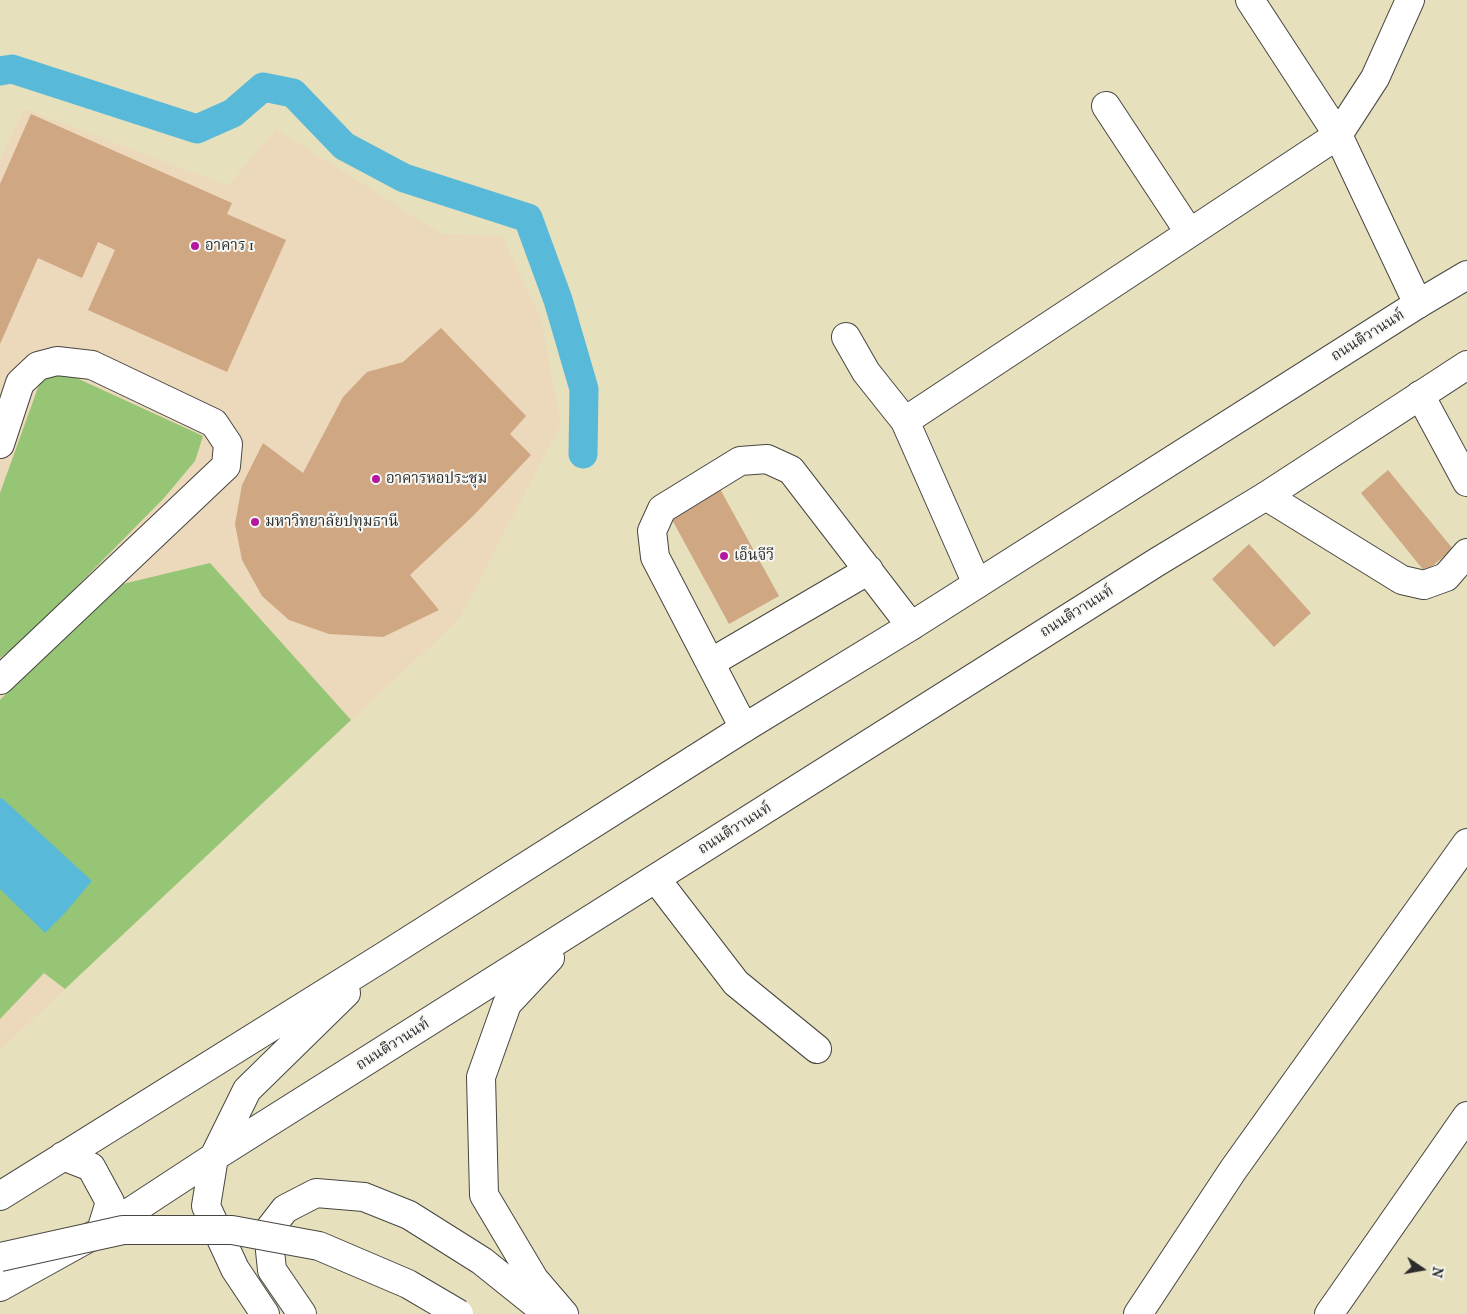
<!DOCTYPE html>
<meta charset="utf-8">
<style>
body{margin:0}
#map{position:relative;width:1467px;height:1314px;overflow:hidden;background:#e7e0bd;font-family:"IM FELL French Canon",serif}
canvas{display:block}
.north{position:absolute;left:1397px;top:1244px;width:50px;height:50px;-webkit-text-stroke:4px #f6f6f2;paint-order:stroke;rotate:102deg;font-size:14px;font-weight:700;line-height:20px;text-align:center;color:#2b2b2b}
.north::after{content:'';display:block;margin:auto;width:18px;height:22px;background:#2b2b2b;clip-path:polygon(50% 0,100% 100%,50% 72%,0 100%)}
</style>
<div id="map">
<canvas width="1467" height="1314"></canvas>
<div class="north">N</div>
</div>
<script>
const ctx = document.querySelector('canvas').getContext('2d');
ctx.lineJoin = 'round';
function fillPath(path, color) { ctx.fillStyle = color; ctx.fill(path, 'evenodd'); }
function trace(path, color, width, dash) { ctx.strokeStyle = color; ctx.lineWidth = width; ctx.lineCap = dash ? 'butt' : 'round'; ctx.setLineDash(dash || []); ctx.stroke(path); }
function label(font, color, halo, rows, align = 'center') {
  ctx.font = font + ' "IM FELL French Canon","Noto Serif Thai",serif'; ctx.lineWidth = 4; ctx.setLineDash([]); ctx.textBaseline = 'middle'; ctx.strokeStyle = halo; ctx.fillStyle = color; for (const [text, x, y, turn = 0] of rows) {
    ctx.save(); ctx.translate(x, y); ctx.rotate((+turn || 0) * Math.PI / 180); ctx.textAlign = isNaN(turn) ? turn : align; if (halo) ctx.strokeText(text, 0, 0); ctx.fillText(text, 0, 0); ctx.restore();
  }
}
fillPath(new Path2D(`
 M25,109L228,186L276,129L441,234L502,236L541,319L561,424L459,619L0,1050V159Z`), '#ecd8ba');
fillPath(new Path2D(`
 M56,373L70,375L203,436L195,461L164,498L24,640L0,658V493L40,382Z
 M210,563L351,720L65,989L44,973L0,1019V700L106,588Z`), '#96c675');
fillPath(new Path2D(`
 M0,798L3,799L92,881L64,914L45,933L0,889Z`), '#59b9d8');
trace(new Path2D(`
 M0,71L12,69L197,129L233,113L263,87L293,93L344,146L404,178L528,218L558,300L584,389L583,454`), '#59b9d8', 29);
fillPath(new Path2D(`
 M31,114L232,203L227,214L286,240L227,372L88,310L115,250L98,242L82,278L38,258L0,344V184Z
 M441,328L526,416L510,434L531,455L473,516L410,575L439,610L383,637L329,634L289,620L262,596L242,560L235,524L242,485L263,443L303,473L343,397L367,372L403,362Z
 M1388,470L1453,549L1425,572L1361,493Z
 M720,489L779,596L729,624L670,516Z
 M1249,544L1311,613L1274,647L1212,579Z`), '#d0a783');
const minor = new Path2D(`
 M1250,0L1338,135L1418,304
 M1106,106L1189,232
 M846,337L866,372L905,421L977,584
 M1420,395L1467,482
 M905,421L1338,135L1375,78L1410,0
 M0,444L20,383L38,366L57,361L92,365L214,423L228,444L226,466L0,680
 M1266,496L1402,580L1424,585L1446,577L1467,553
 M710,663L869,570
 M744,728L655,557L652,531L662,509L740,461L767,459L791,470L911,626
 M656,879L736,983L817,1049
 M1138,1314L1233,1170L1467,843
 M1329,1314L1467,1116`);
const major = new Path2D(`
 M550,958L507,1004L481,1077L484,1195L534,1279L564,1314
 M63,1156L91,1167L110,1202L101,1231
 M0,1196L383,957L744,728L911,626L1418,304L1467,275
 M0,1287L101,1231L214,1157L1157,562L1266,496L1467,365
 M265,1314L235,1269L206,1206L214,1157L247,1090L346,993
 M302,1314L272,1270L268,1231L285,1209L316,1193L364,1197L409,1215L482,1261L548,1314`);
trace(minor, '#474641', 30);
trace(major, '#474641', 30);
trace(minor, '#fff', 28);
trace(major, '#fff', 28);
const majorBridge = new Path2D(`
 M0,1257L123,1230H232L319,1246L408,1284L459,1314`);
trace(majorBridge, '#474641', 30, []);
trace(majorBridge, '#fff', 28);
for (const [x, y, r, color] of [
 [195,246,5,"#b5179e"],
 [376,479,5,"#b5179e"],
 [255,522,5,"#b5179e"],
 [724,556,5,"#b5179e"]
]) { const dot = new Path2D(); dot.arc(x, y, r, 0, 2 * Math.PI); ctx.fillStyle = color; ctx.fill(dot); trace(dot, '#f6f6f2', 2); }
label('15px', '#2b2b2b', '#f6f6f2', [
 ["อาคาร 1",205,246],
 ["อาคารหอประชุม",386,479],
 ["มหาวิทยาลัยปทุมธานี",265,522],
 ["เอ็นจีวี",734,556]
], 'left');
label('15px', '#2b2b2b', '#f6f6f2', [
 ["ถนนติวานนท์",1368,336,-32],
 ["ถนนติวานนท์",1077,612,-32],
 ["ถนนติวานนท์",735,829,-32],
 ["ถนนติวานนท์",393,1045,-32]
]);
</script>
